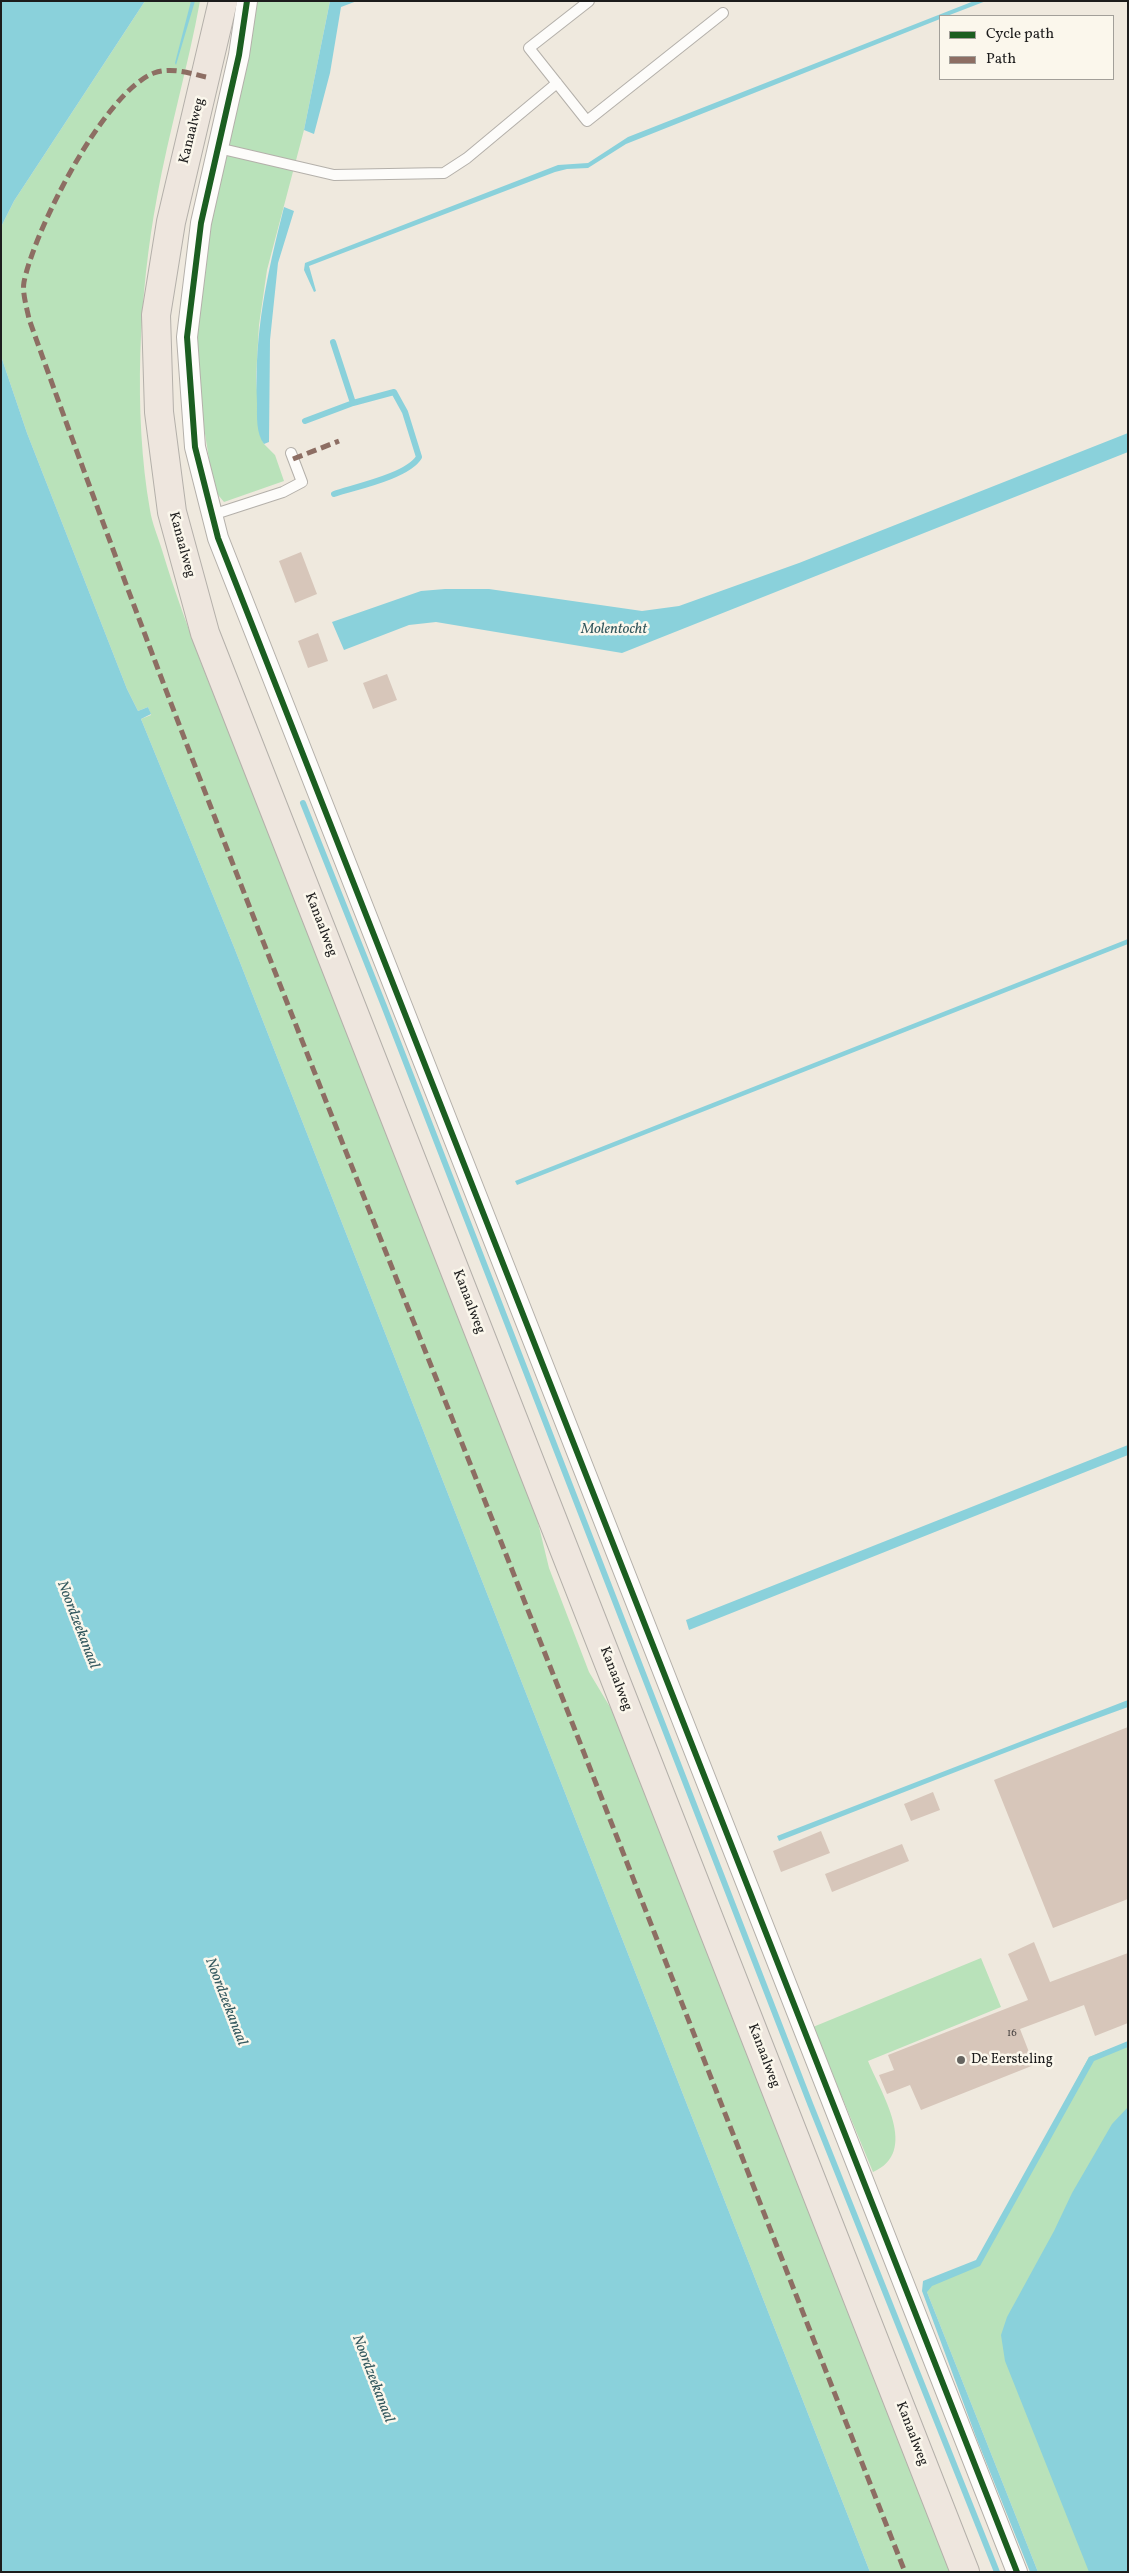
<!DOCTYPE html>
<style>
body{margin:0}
#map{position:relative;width:1129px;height:2573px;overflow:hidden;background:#efe9de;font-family:Vollkorn,serif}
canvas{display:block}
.frame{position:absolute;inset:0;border:2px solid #1c1c1c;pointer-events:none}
.legend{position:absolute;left:939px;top:15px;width:175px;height:65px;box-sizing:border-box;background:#fbf7ec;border:1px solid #a29f99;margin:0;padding:6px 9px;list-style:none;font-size:15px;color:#1c1c1c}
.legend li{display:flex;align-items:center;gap:10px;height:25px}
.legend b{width:25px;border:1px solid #a29f99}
</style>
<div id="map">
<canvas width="1129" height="2573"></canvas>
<div class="frame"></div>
<ul class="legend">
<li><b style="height:6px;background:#1b5e20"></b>Cycle path</li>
<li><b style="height:6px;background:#8d6e63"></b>Path</li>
</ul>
</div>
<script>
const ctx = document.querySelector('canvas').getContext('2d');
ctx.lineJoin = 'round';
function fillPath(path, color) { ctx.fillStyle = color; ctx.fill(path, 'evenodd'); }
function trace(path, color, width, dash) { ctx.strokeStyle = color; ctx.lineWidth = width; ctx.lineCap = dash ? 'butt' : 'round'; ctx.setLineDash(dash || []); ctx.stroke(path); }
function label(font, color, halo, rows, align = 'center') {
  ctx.font = font + ' Vollkorn,serif'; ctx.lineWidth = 5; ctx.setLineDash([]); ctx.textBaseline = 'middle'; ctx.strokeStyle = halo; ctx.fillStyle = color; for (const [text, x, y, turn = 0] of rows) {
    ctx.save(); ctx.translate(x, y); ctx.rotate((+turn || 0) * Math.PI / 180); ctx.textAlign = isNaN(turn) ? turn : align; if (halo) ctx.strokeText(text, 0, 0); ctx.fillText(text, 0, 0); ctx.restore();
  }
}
fillPath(new Path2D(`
 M145,1H200C188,67 169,131 157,197C139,293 133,413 150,510C152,523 158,537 162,550C173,587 187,624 200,660L533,1502L549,1568L589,1672L628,1737L953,2572H870L234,947L141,719L151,715L148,707L138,711L127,689L27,433L1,356V227L14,201Z
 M256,1H330L304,130L267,270L259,325L256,377L260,435L264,444L275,455L284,481L224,502L214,490L197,384V305L210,215Z
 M981,1958L1001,2007L868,2061C881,2093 920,2152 873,2172L813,2027Z
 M1128,2042V2572H1038L927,2292V2284L979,2263L1089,2057Z`), '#b9e2ba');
fillPath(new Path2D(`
 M1,1H145L14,201L1,227Z
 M191,1H195L176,65L175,63Z
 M330,1H357L341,7L330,73L314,134L304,130Z
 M974,1H986L947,16H940V19L626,144L588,168L567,169L555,172L309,266L316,291L314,292L304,270L305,263L558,165L588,163L628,137Z
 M284,207L294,211L278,263L270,340L269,442L264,444C256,433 257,417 257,403C254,332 267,275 284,207Z
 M1,356L27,433L127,689L138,711L148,707L151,714L141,719L234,947L870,2572H1Z
 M1128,433V452L622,653L436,622L409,625L344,650L332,622L421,591L445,589H489L642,611L679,606L799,563Z
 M1128,939V944L517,1185L515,1181Z
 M1128,1445V1455L689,1630L686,1620Z
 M1128,1700V1707C1011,1749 895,1796 779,1841L777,1836Z
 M1128,2041V2047L1094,2061L980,2266L932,2286L927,2292L1038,2572H1030L976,2437L922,2291L923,2281L976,2260L1089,2057Z
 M1128,2107V2572H1089L1005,2361L1001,2335L1007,2317L1054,2231L1072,2193L1112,2124Z`), '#8ad1db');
trace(new Path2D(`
 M333,342L353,403L394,392L405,412L419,457C408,476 355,487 334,494
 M305,421L353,403
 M303,803L384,1006L811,2106L997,2572`), '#8ad1db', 6);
fillPath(new Path2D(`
 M301,552L317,594L295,603L279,561Z
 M318,633L328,661L308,668L298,641Z
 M387,674L397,700L373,709L363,683Z
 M1128,1727V1899L1053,1928L994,1780Z
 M933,1792L940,1810L911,1821L904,1804Z
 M821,1831L830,1853L781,1872L773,1851Z
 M902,1844L909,1861L832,1892L825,1874Z
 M1034,1942L1050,1982L1128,1953V2023L1095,2036L1084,2005L1020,2029L1034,2065L921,2110L910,2085L887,2094L879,2075L894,2070L888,2055L1028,2000L1008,1954Z`), '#d7c6ba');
const lane = new Path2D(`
 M589,1L529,48L587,121L723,13
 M218,148L334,175L444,173L467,158L557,83
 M212,515L283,492L302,482L291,453`);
const street = new Path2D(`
 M247,1L239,55L201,223L187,337L195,447L218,538L1017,2572`);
const primary = new Path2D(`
 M223,1L171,222L156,315L159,412L172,512L205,633L965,2572`);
trace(lane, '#b4b0aa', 12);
trace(street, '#b4b0aa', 22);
trace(primary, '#b4b0aa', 30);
trace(lane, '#fdfcfa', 10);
trace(street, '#fdfcfa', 20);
trace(primary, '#eee6de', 28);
trace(new Path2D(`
 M206,77C189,73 171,67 154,73C104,92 34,231 24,282C22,293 27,308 29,319C169,712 325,1099 479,1486C622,1848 762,2210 905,2572
 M293,459L339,441`), '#8d6e63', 5, [10, 5]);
trace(new Path2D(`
 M247,1L239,55L201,223L187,337L195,447L218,538L1017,2572`), '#1b5e20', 6);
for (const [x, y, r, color] of [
 [961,2060,5,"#666460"]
]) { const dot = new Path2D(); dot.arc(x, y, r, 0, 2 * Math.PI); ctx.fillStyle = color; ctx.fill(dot); trace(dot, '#fbf7ec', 2); }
label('11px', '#4b4644', null, [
 ["16",1012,2034]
]);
label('14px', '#1c1c1c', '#fbf7ec', [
 ["Kanaalweg",193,131,-76],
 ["Kanaalweg",181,545,75],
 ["Kanaalweg",320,925,69],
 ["Kanaalweg",468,1302,69],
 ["Kanaalweg",615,1679,69],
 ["Kanaalweg",763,2056,69],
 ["Kanaalweg",911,2434,69]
]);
label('14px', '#1c1c1c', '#fbf7ec', [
 ["De Eersteling",971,2060]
], 'left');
label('italic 15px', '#33585e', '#fbf7ec', [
 ["Molentocht",614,630],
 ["Noordzeekanaal",77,1625,69],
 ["Noordzeekanaal",225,2002,69],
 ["Noordzeekanaal",372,2379,69]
]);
</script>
